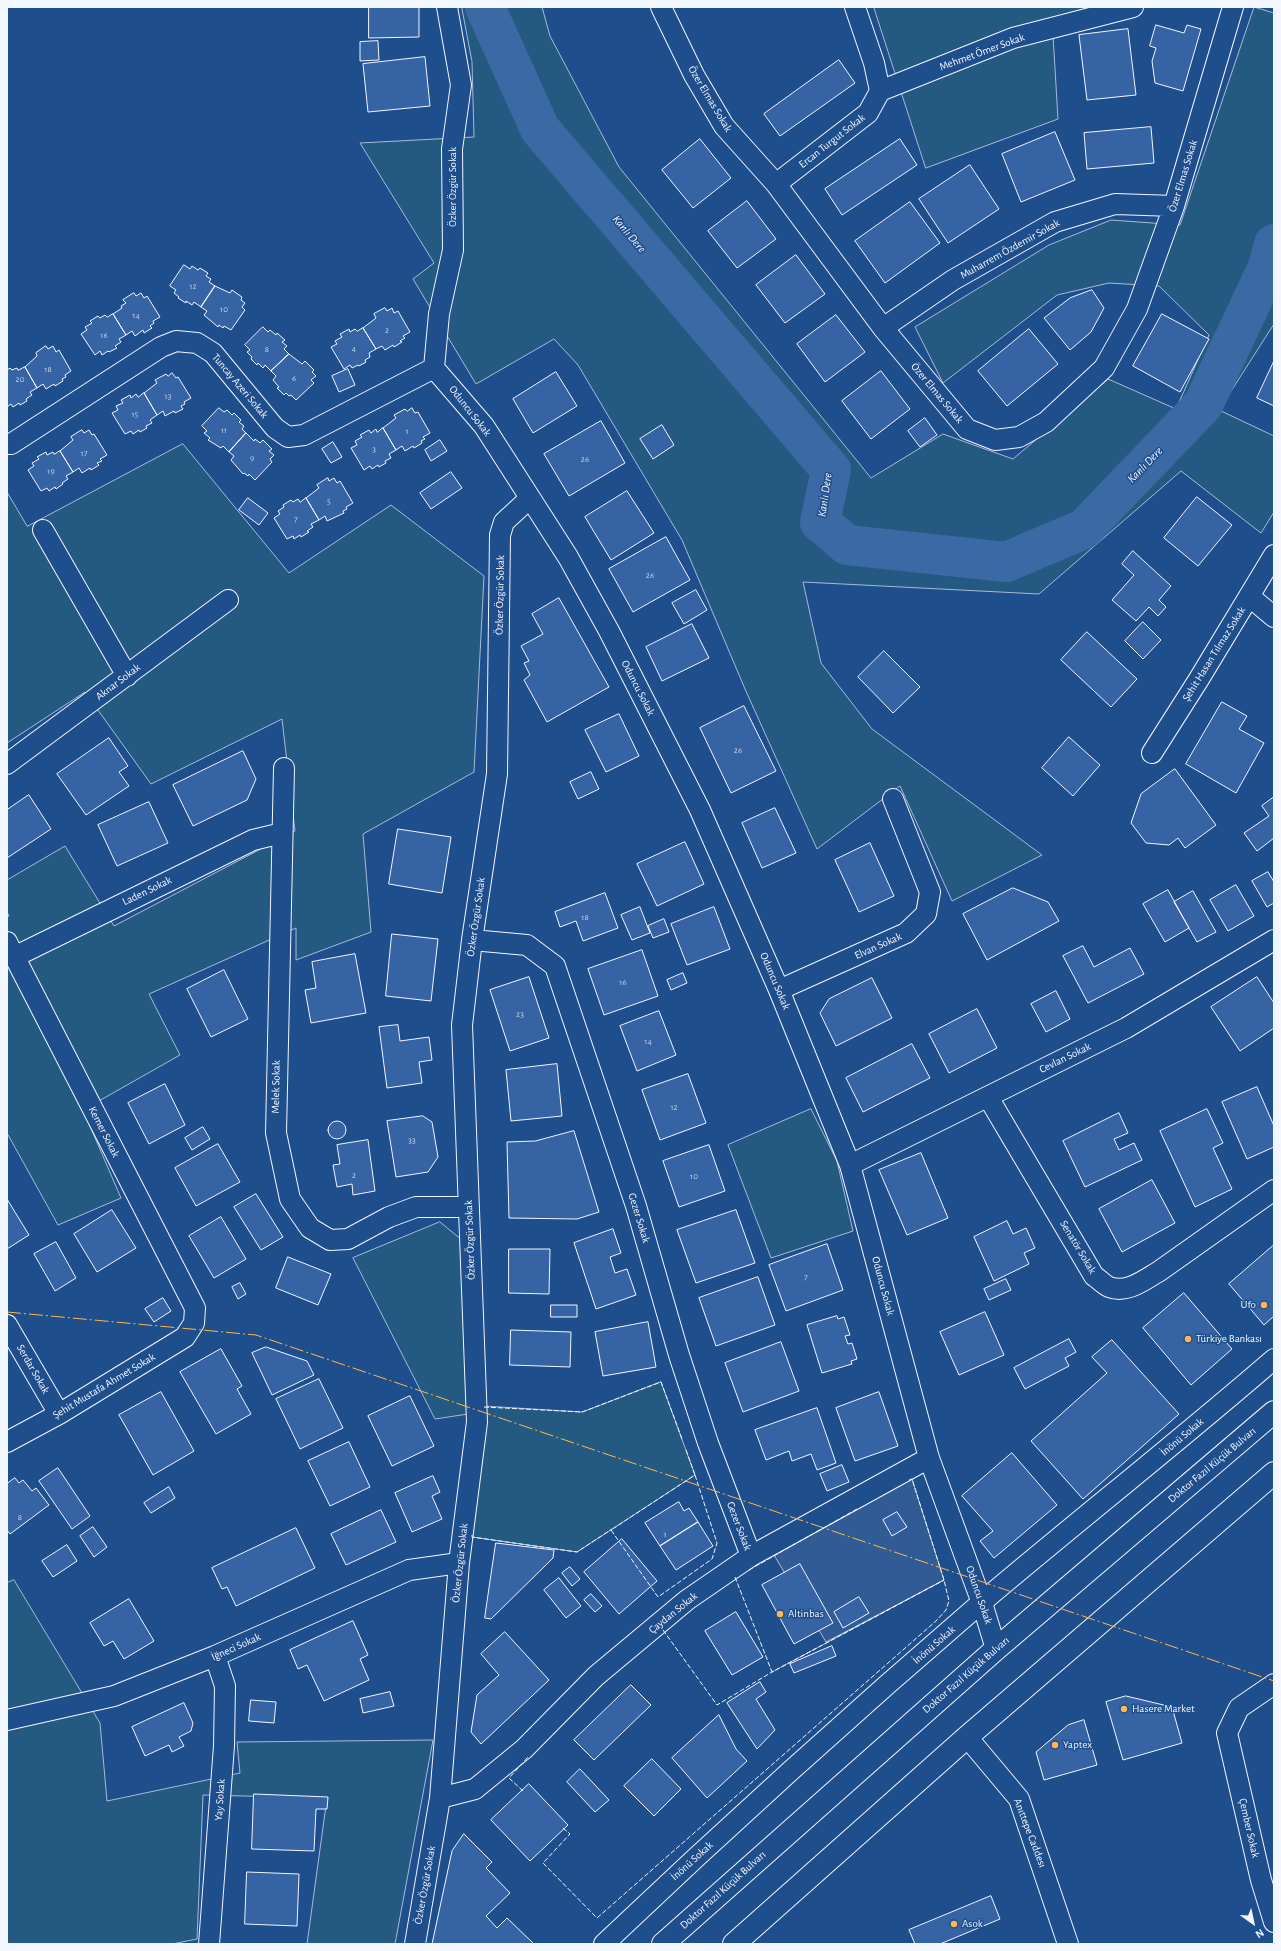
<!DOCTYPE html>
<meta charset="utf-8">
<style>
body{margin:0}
#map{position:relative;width:1281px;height:1951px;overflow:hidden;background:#1f4e8c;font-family:"Alegreya Sans",sans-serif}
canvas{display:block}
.frame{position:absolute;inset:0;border:8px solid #f2f6ff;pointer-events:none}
.north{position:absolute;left:1233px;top:1903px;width:40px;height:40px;-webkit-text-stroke:3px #1f4e8c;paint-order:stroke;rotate:147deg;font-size:11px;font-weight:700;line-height:16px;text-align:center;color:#f2f6ff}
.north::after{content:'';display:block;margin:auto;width:14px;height:18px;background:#f2f6ff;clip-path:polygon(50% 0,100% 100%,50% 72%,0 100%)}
</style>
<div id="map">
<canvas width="1281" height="1951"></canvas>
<div class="frame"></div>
<div class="north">N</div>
</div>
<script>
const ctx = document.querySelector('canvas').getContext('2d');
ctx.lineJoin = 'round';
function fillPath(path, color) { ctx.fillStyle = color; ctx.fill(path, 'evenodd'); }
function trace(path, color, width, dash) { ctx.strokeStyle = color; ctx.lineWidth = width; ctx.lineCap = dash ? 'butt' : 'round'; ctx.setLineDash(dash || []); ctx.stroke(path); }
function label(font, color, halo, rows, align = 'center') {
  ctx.font = font + ' "Alegreya Sans",sans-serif'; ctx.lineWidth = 3; ctx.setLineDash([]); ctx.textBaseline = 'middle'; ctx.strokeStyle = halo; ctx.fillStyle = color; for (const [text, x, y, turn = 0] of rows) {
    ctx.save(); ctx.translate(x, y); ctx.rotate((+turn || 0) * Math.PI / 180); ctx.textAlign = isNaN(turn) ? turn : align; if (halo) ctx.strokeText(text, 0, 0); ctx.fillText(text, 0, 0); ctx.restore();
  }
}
const green = new Path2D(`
 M462,7H542L550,36L619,167L871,478L943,434L1013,459L1108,379L1176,409L1209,335L1159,286L1109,283L1057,295L943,383L915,327L1049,245L1111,220L1180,225L1254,7L1274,13V324L1219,410L1274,436V512L1261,533L1181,471L1039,594L803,582L821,663L872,729L1042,855L952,901L900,786L817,849L745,689L682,540L578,365L554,339L476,384L413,279L434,263L360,143L474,137L472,62Z
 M874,7H1090L1052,18L1058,119L926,168Z
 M183,444L289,573L391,505L484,576L474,772L363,834L371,932L296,960V928L149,994L180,1055L83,1110L121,1198L58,1225L7,1133V917L9,916L7,912V880L65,846L114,926L295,831L282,719L151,784L85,692L7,743V492L27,526Z
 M811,1109L837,1161L853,1231L771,1258L728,1145Z
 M440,1222L462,1240L468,1414L435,1419L353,1258Z
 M661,1382L695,1475L577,1552L472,1537L484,1406L582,1412Z
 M14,1580L100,1723L107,1801L240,1773L237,1742L433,1740L395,1944H307L327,1798L203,1795L197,1939L172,1944H7V1583Z`);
fillPath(green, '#245a82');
trace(green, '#a8bbd7', 1);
const parking = new Path2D(`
 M912,1479L944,1580L826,1642L774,1555Z`);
fillPath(parking, '#305b95');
trace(parking, '#a8bbd7', 1);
trace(new Path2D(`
 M485,7L540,129L831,470L820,522L847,545L1006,562L1084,529L1203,405L1268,267L1274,244`), '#3b69a3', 40);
const building = new Path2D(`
 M369,7H419V37L369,38Z
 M1156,25L1184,33L1187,25L1201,29L1183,91L1155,83L1152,61L1156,48L1150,46Z
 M1128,29L1136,95L1087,100L1079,35Z
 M378,41L379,60L360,61V42Z
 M425,57L430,106L368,112L363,64Z
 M839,60L855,83L780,136L764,114Z
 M1151,127L1154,163L1087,169L1084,133Z
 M1055,132L1075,180L1021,202L1002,154Z
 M700,139L731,178L693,208L662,170Z
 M900,139L917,165L842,215L825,189Z
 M970,165L999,209L948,243L919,199Z
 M747,201L776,239L737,268L708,231Z
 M910,202L940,243L885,283L855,241Z
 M796,255L825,294L785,323L756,285Z
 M184,265L190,269L192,266L198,270L200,268L208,273L206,276L211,279L209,282L215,286L201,307L194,302L192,305L186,301V303L178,298L179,297L174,293L176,290L170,286Z
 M215,286L230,293L232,290L242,297L241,300L245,303L242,307L245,310L231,330L224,326L223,328L219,325L218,327L204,315L207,311L201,307Z
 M1092,290L1104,308L1091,332L1070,350L1044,318L1070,298Z
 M134,293L136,296L141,293L144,298L147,296L160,317L153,321L154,323L150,326L152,328L144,333L143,330L135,336L132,331L126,335L113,314L122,308L121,306L126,303L123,300Z
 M385,308L387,311L392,308L394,313L398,311L410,332L403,336L405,338L400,341L402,342L394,347L393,345L385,350L382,346L376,349L363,328L376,318L374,314Z
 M113,314L126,335L119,339L121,342L115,346L117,348L109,352L108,351L102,355L100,351L95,355L81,334L87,330L85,327L92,323L90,321L98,316L100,318L105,315L107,317Z
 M1162,314L1209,339L1180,392L1133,366Z
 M836,315L865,352L825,382L797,344Z
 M263,327L268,332L270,330L276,335L277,333L285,340L282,342L287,346L284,349L289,354L271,371L265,365L263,368L258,363L257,365L251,359L252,357L247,352L250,350L245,345Z
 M363,328L376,349L369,353L370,357L365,360L366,362L359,366L358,365L352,368L350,365L344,369L331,347L337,344L335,341L342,337L340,334L349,329L350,332L355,329L357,331Z
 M1029,329L1058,364L1007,406L978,371Z
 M46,346L48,349L53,346L56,352L59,350L71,371L65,375L66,377L62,379L63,381L55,386L54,384L46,389L43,384L37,388L25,367L37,356L36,353Z
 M289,354L302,364L305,361L314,370L312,372L316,376L311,380L314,383L296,400L291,395L289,396L286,393L284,395L277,388L279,387L273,380L276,376L271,371Z
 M1274,361V406L1257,398Z
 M25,367L37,388L30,392L32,395L26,399L27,401L20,405L19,403L13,407L11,404L7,407V370L10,368L12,370L17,368L18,370Z
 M348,369L355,385L339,392L332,376Z
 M881,371L910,409L871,439L842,401Z
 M556,372L577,406L533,433L513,399Z
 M172,373L176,378L178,377L191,398L184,402L185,404L181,406L183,409L175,413L174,411L165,416L163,411L157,415L144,393L157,383L155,380L166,374L168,376Z
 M144,393L157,415L150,420L152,423L146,426L147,428L140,432L139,430L133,434L131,431L125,434L112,413L118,410L116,406L123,403L121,400L130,395L131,398L136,394L138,397Z
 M219,408L224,412L227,410L232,415L234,413L241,420L239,422L244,426L242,429L246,433L229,452L223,446L221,448L208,440L210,438L204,433L207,431L202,426Z
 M412,408L415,413L418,412L430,433L423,437L425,439L421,441L422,443L414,448L413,446L405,451L402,446L396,450L383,428L396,418L394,415L405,409L407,411Z
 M925,418L937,435L920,447L908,431Z
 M601,421L625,463L569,496L544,454Z
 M662,425L674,445L653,459L640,439Z
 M383,428L396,450L389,454L391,458L385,461L386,463L379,467L378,465L372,469L370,466L364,470L351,448L357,445L355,441L362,437L360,435L369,430L371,433L376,429L377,432Z
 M82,430L84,433L89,430L92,435L94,434L107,455L100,459L102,461L97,463L99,465L91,470L90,468L82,473L79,468L73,472L60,451L73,440L71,437Z
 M246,433L254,441L255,439L260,443L263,440L272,449L269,451L274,455L270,459L272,462L255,480L249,474L248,476L244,473L243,474L231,460L234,456L229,452Z
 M440,440L447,451L431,461L425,450Z
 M333,442L342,457L331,463L322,449Z
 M60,451L73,472L66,476L68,479L62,483L63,484L56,489L55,487L49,491L47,488L41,491L28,470L34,466L32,463L39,459L37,457L46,452L47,455L53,452L54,454Z
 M451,472L462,488L431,509L420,493Z
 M328,478L329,481L334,478L337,483L340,481L353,503L346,507L347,509L343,511L344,513L327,521L325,516L319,520L306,498L319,488L317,485Z
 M627,491L654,533L611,560L585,517Z
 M1197,497L1232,525L1198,566L1164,538Z
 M248,498L268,513L259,525L239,510Z
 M306,498L319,520L311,524L313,527L307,531L309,532L301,537L300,535L294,539L293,536L287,539L274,518L280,514L278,511L284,507L283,505L291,500L293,502L298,499L300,502Z
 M666,537L690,580L633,612L609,569Z
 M1133,551L1171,586L1159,600L1166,607L1158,616L1149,607L1136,621L1112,600L1134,575L1122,564Z
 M696,590L707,610L684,624L672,603Z
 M559,598L609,687L547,722L524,680L530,675L524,663L529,661L521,646L543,634L532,614Z
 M1143,622L1161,640L1143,659L1125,641Z
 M692,624L709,658L662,681L646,647Z
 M1087,632L1137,679L1111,707L1061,660Z
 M884,651L920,687L893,713L858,677Z
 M1222,702L1247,716L1239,729L1264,743L1236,793L1186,764Z
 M744,706L776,771L731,793L700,728Z
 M619,714L639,756L606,772L585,730Z
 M1069,737L1100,765L1073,796L1042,768Z
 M109,738L128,766L119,772L129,786L86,815L57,774Z
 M243,751L256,779L247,800L193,826L173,785Z
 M1175,769L1216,825L1185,848L1178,838L1169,845L1146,843L1131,823L1141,794Z
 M591,772L599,789L578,799L570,782Z
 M29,795L51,829L7,858V810Z
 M1274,797V838L1257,851L1244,833L1269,816L1262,806Z
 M149,802L168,843L117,866L98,825Z
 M775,808L796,853L762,868L742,823Z
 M398,829L451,837L442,893L389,884Z
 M685,842L704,884L657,906L637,864Z
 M870,843L894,896L859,912L835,860Z
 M1268,872L1274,882V903L1267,907L1252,881Z
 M1236,885L1254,916L1228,931L1210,900Z
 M1013,888L1048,902L1059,921L987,960L963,914Z
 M1168,890L1189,928L1165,942L1143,904Z
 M1193,891L1216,932L1197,942L1174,902Z
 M605,893L618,928L583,941L576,921L560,927L555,912Z
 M640,907L650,933L632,940L621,915Z
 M714,907L730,949L687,965L671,924Z
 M664,919L669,932L653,938L648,926Z
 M392,934L438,939L431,1001L386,996Z
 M1083,946L1094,967L1130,948L1144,974L1088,1003L1063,956Z
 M642,950L658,996L604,1015L588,969Z
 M355,954L366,1013L311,1023L305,990L316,988L312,962Z
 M224,970L248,1019L211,1037L187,989Z
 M683,973L687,983L671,990L667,980Z
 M529,977L549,1038L510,1051L490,990Z
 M1257,977L1274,1003V1028L1240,1051L1211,1007Z
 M872,978L892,1018L836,1046L820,1013L829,999Z
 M1056,991L1070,1019L1046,1032L1031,1004Z
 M977,1009L997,1048L949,1073L929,1034Z
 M659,1011L676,1055L637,1071L620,1026Z
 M398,1025L400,1041L429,1037L432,1060L419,1062L422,1083L387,1088L379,1027Z
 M912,1044L930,1078L863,1112L846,1078Z
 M557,1064L562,1116L511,1121L506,1070Z
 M688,1074L706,1123L660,1140L642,1090Z
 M165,1084L185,1125L149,1144L128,1103Z
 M1257,1087L1274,1126V1147L1247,1159L1222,1102Z
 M1207,1109L1223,1143L1213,1148L1232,1189L1195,1207L1160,1131Z
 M1119,1113L1128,1133L1114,1139L1119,1150L1134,1143L1142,1160L1085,1187L1063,1141Z
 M423,1116L432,1122L438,1157L428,1172L396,1177L387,1121Z
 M328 1130a9 9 0 1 1 18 0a9 9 0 1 1-18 0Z
 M203,1127L210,1139L192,1150L185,1138Z
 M574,1131L599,1212L577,1219L509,1218L507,1142L535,1141Z
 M368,1140L375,1191L353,1195L352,1184L337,1187L333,1165L340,1164L337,1145Z
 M218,1144L240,1182L196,1206L175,1168Z
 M709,1145L725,1191L679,1207L663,1161Z
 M921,1153L948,1218L907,1235L879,1170Z
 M1152,1180L1175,1223L1122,1252L1099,1209Z
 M256,1194L283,1237L261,1250L234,1207Z
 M7,1199L29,1235L7,1249Z
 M112,1210L136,1248L97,1272L74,1234Z
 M736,1210L755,1263L696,1283L677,1230Z
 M221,1217L246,1259L214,1278L189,1236Z
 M1007,1221L1013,1234L1026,1228L1035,1248L1024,1253L1029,1264L994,1281L974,1237Z
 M613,1229L621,1253L610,1257L615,1273L627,1269L636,1295L596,1309L574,1243Z
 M56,1242L76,1278L55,1291L34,1254Z
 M827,1244L843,1290L786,1311L769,1265Z
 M1274,1245V1316L1264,1325L1229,1284Z
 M509,1249H550L549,1294L509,1293Z
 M288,1257L331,1274L318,1305L276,1288Z
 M758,1277L775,1325L716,1346L699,1298Z
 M1006,1279L1011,1290L989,1300L984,1289Z
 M240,1283L246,1294L238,1299L232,1287Z
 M1184,1293L1232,1349L1191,1385L1143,1328Z
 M163,1298L171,1311L154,1322L145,1309Z
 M551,1305H577V1317H551Z
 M985,1312L1004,1355L959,1375L940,1332Z
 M837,1316L838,1319L844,1317L850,1335L845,1336L848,1344L852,1343L857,1359L851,1361L852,1364L822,1373L807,1325Z
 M648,1322L656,1367L603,1376L595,1332Z
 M511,1330L571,1332L570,1367L510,1365Z
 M1069,1339L1076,1352L1065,1358L1069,1366L1025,1389L1014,1368Z
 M1112,1340L1179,1414L1083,1499L1031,1441L1107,1373L1092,1357Z
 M781,1342L799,1391L743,1412L725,1363Z
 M266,1347L307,1361L314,1375L272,1395L252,1353Z
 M221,1349L242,1386L237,1389L251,1414L216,1434L180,1372Z
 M319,1379L343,1428L300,1449L276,1399Z
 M161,1392L194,1451L153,1475L119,1415Z
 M879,1392L898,1446L855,1461L836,1408Z
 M410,1396L434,1446L392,1466L368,1416Z
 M817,1408L836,1463L817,1470L811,1454L792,1461L789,1451L766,1460L755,1430Z
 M349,1442L370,1487L330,1506L308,1461Z
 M1012,1453L1057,1505L994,1558L980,1541L993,1531L962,1496Z
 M842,1465L849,1482L827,1491L820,1474Z
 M58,1468L90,1516L72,1529L39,1481Z
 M433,1476L440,1492L432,1496L442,1519L412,1532L395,1493Z
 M15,1478L19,1483L23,1480L32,1491L36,1488L49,1505L10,1534L7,1530V1484Z
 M169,1487L175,1498L151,1513L144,1503Z
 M679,1502L684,1511L689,1508L698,1522L660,1546L645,1523Z
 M381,1510L396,1542L346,1565L331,1534Z
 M897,1512L907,1527L892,1536L883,1520Z
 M698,1522L713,1546L676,1570L660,1546Z
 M93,1527L107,1547L94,1557L80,1536Z
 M296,1528L315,1568L236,1606L227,1587L222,1589L212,1568Z
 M622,1539L657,1581L619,1614L584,1572Z
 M496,1543L554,1550L553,1558L491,1619L485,1618Z
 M67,1545L77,1561L53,1577L42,1561Z
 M800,1564L833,1623L794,1644L762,1585Z
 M570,1567L580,1579L572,1586L562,1573Z
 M559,1578L581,1606L566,1618L544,1590Z
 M591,1594L602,1606L595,1612L584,1600Z
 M859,1597L869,1613L843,1628L834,1612Z
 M129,1599L154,1641L124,1659L113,1641L104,1646L90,1623Z
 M736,1612L763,1657L732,1675L705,1631Z
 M353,1621L368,1655L360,1659L369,1680L324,1701L307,1665L298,1669L290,1650Z
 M505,1632L549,1680L481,1744L471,1732L477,1695L499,1675L481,1654Z
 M832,1646L836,1656L794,1673L790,1664Z
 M760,1682L766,1692L756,1699L775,1730L757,1749L727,1703Z
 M631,1685L651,1705L594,1760L574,1740Z
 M390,1692L394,1706L363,1713L360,1699Z
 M1126,1696L1172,1707L1182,1743L1123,1760L1106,1702Z
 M251,1700L276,1702L274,1723L249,1721Z
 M184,1703L193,1723L191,1731L179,1737L184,1746L172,1752L169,1745L145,1756L132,1727Z
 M719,1715L736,1749L747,1761L707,1798L672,1758Z
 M1084,1720L1097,1765L1044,1780L1036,1752L1068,1725Z
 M652,1759L681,1789L654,1816L624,1786Z
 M580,1769L609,1800L595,1812L567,1782Z
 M529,1784L568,1825L530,1861L491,1820Z
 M254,1794L328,1797L327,1809H316L314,1851L252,1849Z
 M464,1834L492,1862L486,1868L510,1893L486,1916L497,1928L507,1918L534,1944H432L452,1851Z
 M247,1872L299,1874L297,1926L245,1924Z
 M991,1896L1000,1919L940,1944H915L909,1930Z`);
fillPath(building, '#3563a3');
trace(building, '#f2f6ff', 1);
const street = new Path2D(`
 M661,7L694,75L724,126L776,184L883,328L967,429L995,440L1019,437L1046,422L1104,368L1137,309L1174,206L1233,7
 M855,7L874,63L880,91
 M880,91L1013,38L1133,7
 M776,184L868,113L880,91
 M883,328L953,280L1055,222L1115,204L1174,206
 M434,368L484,426L568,557L609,631L700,810L779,990L850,1165L929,1458L982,1603L996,1649
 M434,368L439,314L453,250L452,149L461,85L447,7
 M7,444H11L161,347L176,341L197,343L213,353L275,428L288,437L304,435L434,368
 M43,530L127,676
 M1249,596L1274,617
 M1152,753L1199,679L1274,555
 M7,764L228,600
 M284,768L276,1133L290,1199L310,1228L330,1240L348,1239L389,1217L416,1207H469
 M472,940L527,945L555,966L636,1206L679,1355L708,1443L751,1556
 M7,942L195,1308L194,1323L185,1337L59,1414L7,1442
 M14,957L253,840L282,833
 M779,990L906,933L926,914L930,892L893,799
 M988,1097L1094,1276C1099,1279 1104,1285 1109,1287C1127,1294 1144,1280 1158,1272L1274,1190
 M850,1165L1126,1028L1274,940
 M7,1325L59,1414
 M1274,1684L1239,1708L1227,1733L1261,1880L1274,1922
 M7,1720L114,1696L215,1656L409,1570L459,1563
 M967,1737L1019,1799L1068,1944
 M440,1798L475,1789L524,1749L596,1676L687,1600L751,1556L929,1458
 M209,1944L224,1746L225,1686L215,1656
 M415,1944L440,1798L459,1563L477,1422L462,1025L472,940L497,774L500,535L504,522L530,498
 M604,1944C727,1827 853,1713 982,1602C1079,1520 1178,1442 1274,1359`);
const highway = new Path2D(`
 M663,1944L996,1649L1274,1412
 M734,1944L967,1737L1274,1473`);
trace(street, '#f2f6ff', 22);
trace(highway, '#f2f6ff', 24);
trace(street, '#1f4e8c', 20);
trace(highway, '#1f4e8c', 22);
trace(new Path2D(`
 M484,1407L582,1412L661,1382L682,1439
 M686,1450L695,1475L694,1476
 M695,1475L717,1543L712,1559L658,1597L611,1530Z
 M472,1535V1537L577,1552L612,1529
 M749,1570L857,1509
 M735,1577L772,1672L944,1580
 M663,1630L717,1705L772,1672L944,1580
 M523,1791L509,1778L528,1757
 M563,1828L570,1834L543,1863L597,1918L936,1621L946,1610L949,1601L944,1580L912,1479L909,1480`), '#f2f6ff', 1, [5, 2]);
trace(new Path2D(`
 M7,1312L256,1335L1274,1681`), '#ffb74d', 1, [14, 3, 2, 3]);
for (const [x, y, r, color] of [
 [1264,1305,4,"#ffb74d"],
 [1188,1339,4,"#ffb74d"],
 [780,1614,4,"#ffb74d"],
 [1124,1709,4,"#ffb74d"],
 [1055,1745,4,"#ffb74d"],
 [954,1924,4,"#ffb74d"]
]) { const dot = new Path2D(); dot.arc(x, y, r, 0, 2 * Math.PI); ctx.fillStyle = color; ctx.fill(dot); trace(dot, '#1f4e8c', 1.5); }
label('9px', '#c3d1e8', null, [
 ["12",193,286],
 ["10",224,309],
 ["14",136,315],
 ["2",387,330],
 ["16",104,335],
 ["4",354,348],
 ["8",267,349],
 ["18",48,369],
 ["6",294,378],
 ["20",20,379],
 ["13",168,396],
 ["15",135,414],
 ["11",224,430],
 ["1",407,431],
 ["3",374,449],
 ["17",84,453],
 ["9",252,458],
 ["26",585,459],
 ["19",51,471],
 ["5",329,501],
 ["7",296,519],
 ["26",650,575],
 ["26",738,750],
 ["18",585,917],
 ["16",623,982],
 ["23",520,1014],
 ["14",648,1041],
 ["12",674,1107],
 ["33",412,1140],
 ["2",354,1175],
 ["10",694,1176],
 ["7",806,1277],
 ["8",20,1517],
 ["1",665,1534]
]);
label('11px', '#f2f6ff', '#1f4e8c', [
 ["Mehmet Ömer Sokak",982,52,-20],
 ["Özer Elmas Sokak",710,99,59],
 ["Ercan Turgut Sokak",832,141,-38],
 ["Özer Elmas Sokak",1183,176,-73],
 ["Özker Özgür Sokak",453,187,-90],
 ["Muharrem Özdemir Sokak",1010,249,-29],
 ["Tuncay Azeri Sokak",240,386,50],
 ["Özer Elmas Sokak",937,393,50],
 ["Oduncu Sokak",470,411,52],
 ["Özker Özgür Sokak",500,595,-89],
 ["Şehit Hasan Tılmaz Sokak",1214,654,-58],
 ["Aknar Sokak",118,682,-37],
 ["Oduncu Sokak",638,688,63],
 ["Laden Sokak",147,891,-26],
 ["Özker Özgür Sokak",476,917,-82],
 ["Elvan Sokak",878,946,-24],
 ["Oduncu Sokak",775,981,67],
 ["Cevlan Sokak",1065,1058,-26],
 ["Melek Sokak",276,1087,-89],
 ["Kemer Sokak",104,1132,63],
 ["Gezer Sokak",639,1218,73],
 ["Özker Özgür Sokak",470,1240,-92],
 ["Senatör Sokak",1078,1247,59],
 ["Oduncu Sokak",883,1286,75],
 ["Serdar Sokak",33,1369,60],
 ["Şehit Mustafa Ahmet Sokak",104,1386,-31],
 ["İnönü Sokak",1182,1437,-40],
 ["Doktor Fazıl Küçük Bulvarı",1212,1465,-40],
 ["Gezer Sokak",739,1526,69],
 ["Özker Özgür Sokak",460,1563,-84],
 ["Oduncu Sokak",979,1595,71],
 ["Çaydan Sokak",673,1613,-39],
 ["İnönü Sokak",934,1645,-41],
 ["İğneci Sokak",236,1647,-24],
 ["Doktor Fazıl Küçük Bulvarı",966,1675,-41],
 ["Yay Sokak",220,1800,-86],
 ["Çember Sokak",1249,1828,77],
 ["Anıttepe Caddesı",1030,1833,69],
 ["İnönü Sokak",692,1861,-42],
 ["Özker Özgür Sokak",425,1885,-80],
 ["Doktor Fazıl Küçük Bulvarı",723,1890,-42]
]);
label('11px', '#f2f6ff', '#1f4e8c', [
 ["Ufo",1256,1305,"right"],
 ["Türkiye Bankası",1196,1339],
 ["Altinbas",788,1614],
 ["Hasere Market",1132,1709],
 ["Yaptex",1063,1745],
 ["Asok",962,1924]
], 'left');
label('italic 12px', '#f2f6ff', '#1f4e8c', [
 ["Kanlı Dere",629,234,50],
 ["Kanlı Dere",1145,465,-46],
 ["Kanlı Dere",825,495,-82]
]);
</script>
